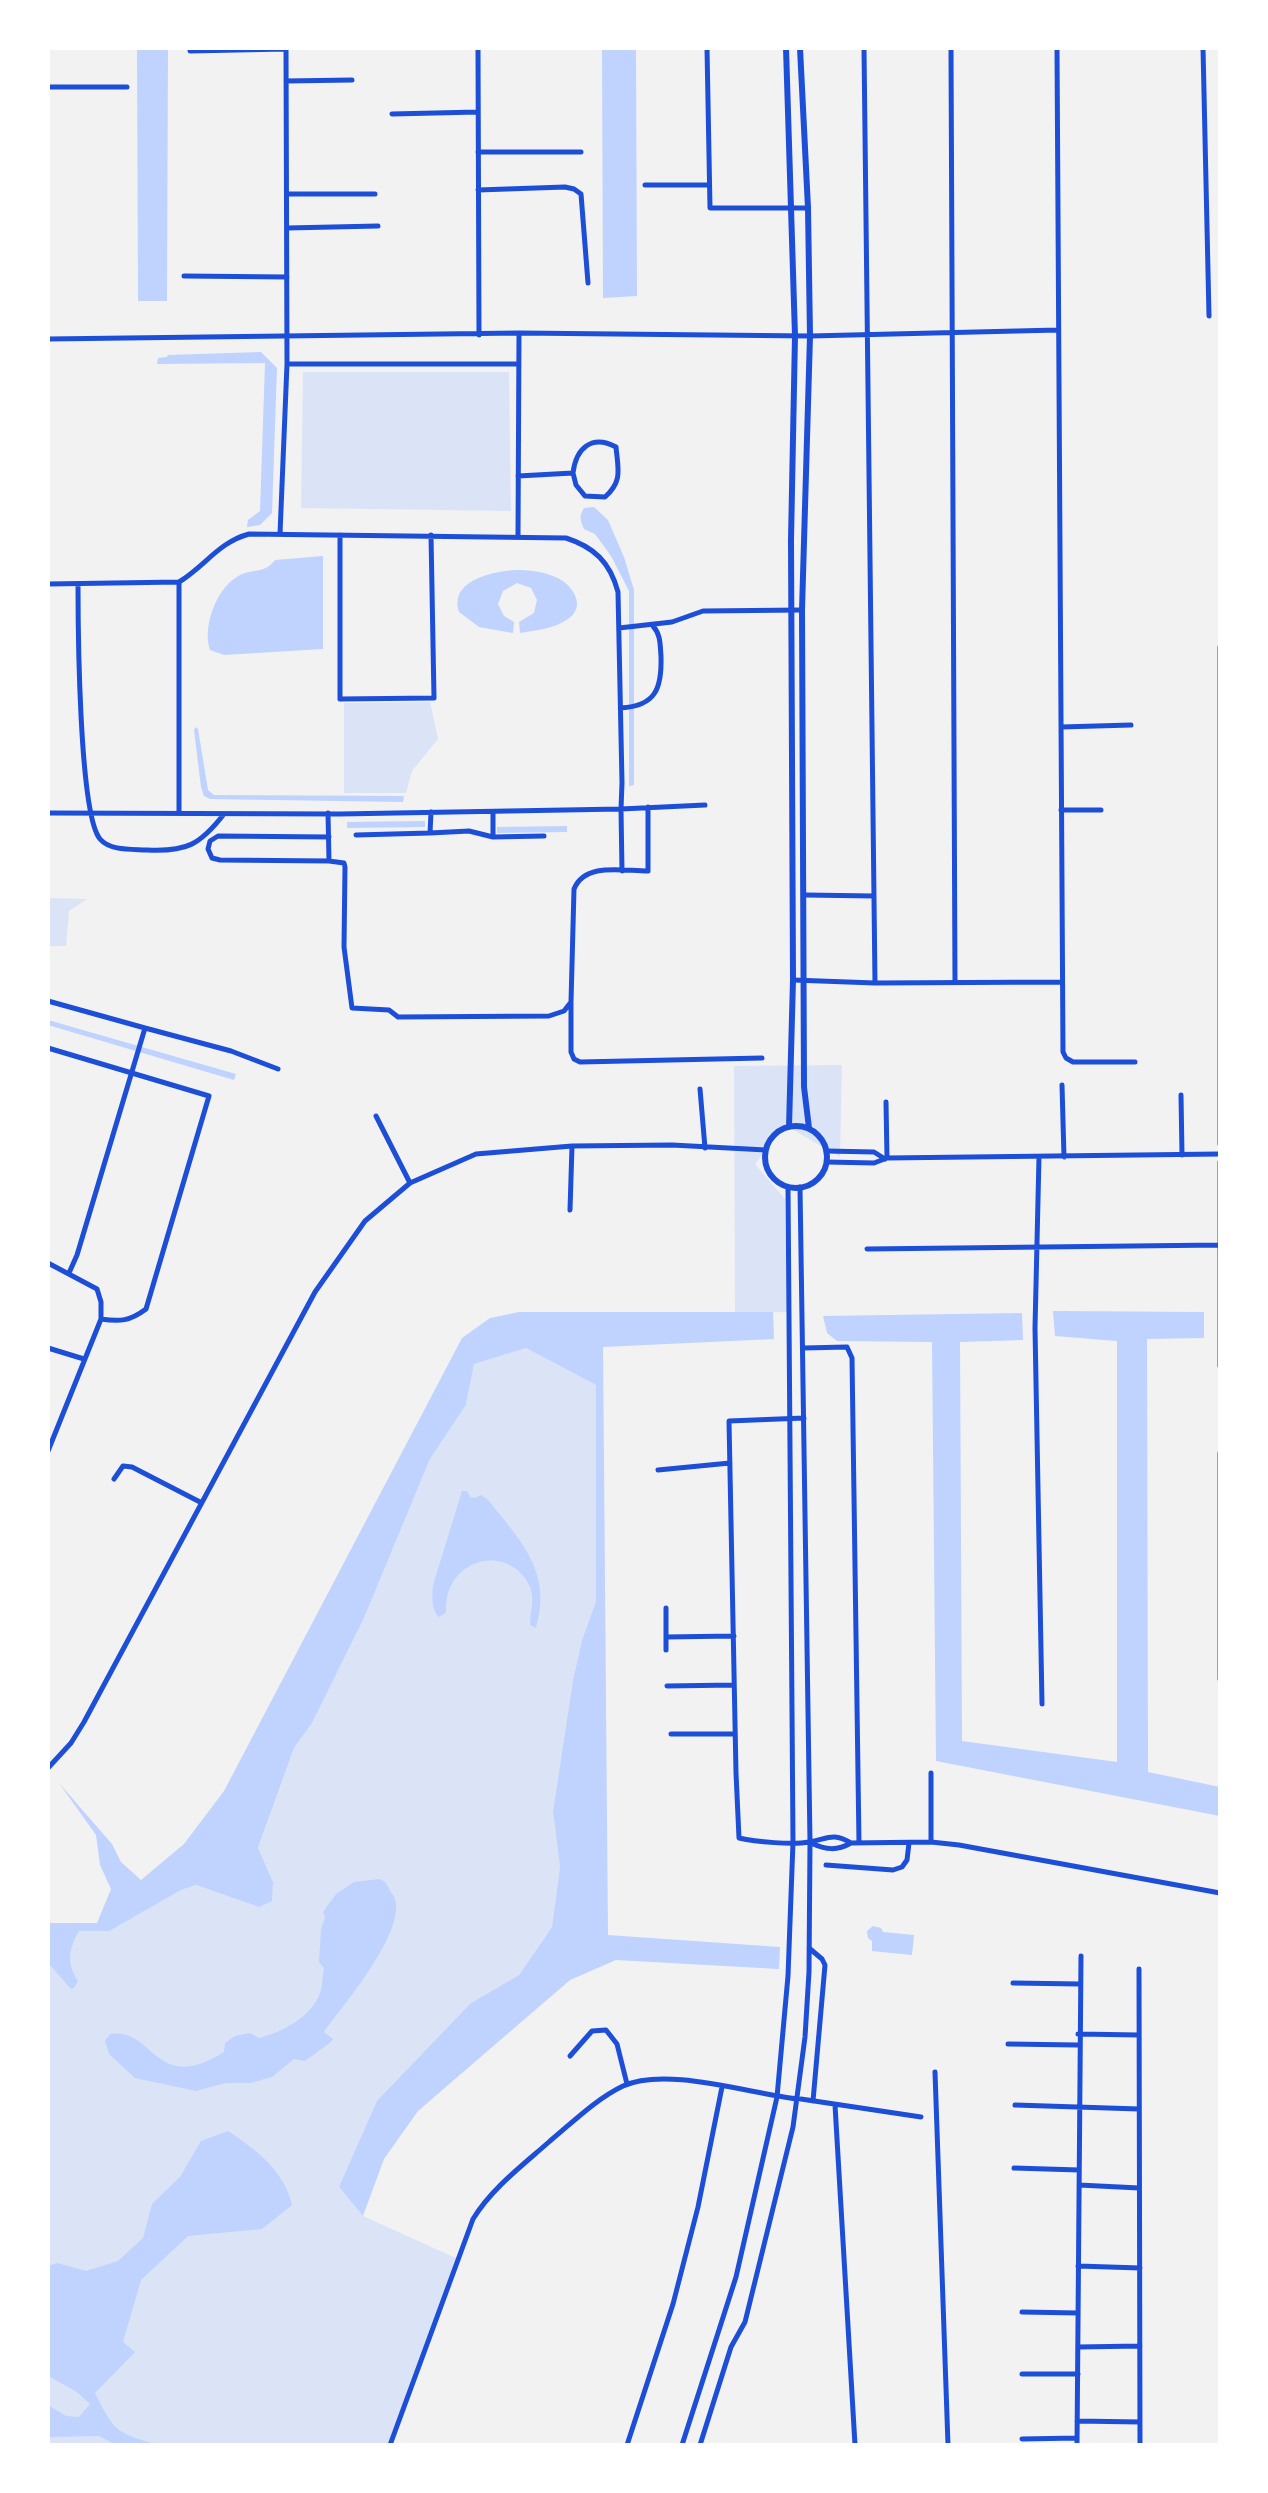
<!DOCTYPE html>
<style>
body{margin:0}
#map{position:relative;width:1268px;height:2493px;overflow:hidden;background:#f2f2f2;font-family:Signika,sans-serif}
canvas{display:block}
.frame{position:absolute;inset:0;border:50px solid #fff;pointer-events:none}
</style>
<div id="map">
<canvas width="1268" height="2493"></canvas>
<div class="frame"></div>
</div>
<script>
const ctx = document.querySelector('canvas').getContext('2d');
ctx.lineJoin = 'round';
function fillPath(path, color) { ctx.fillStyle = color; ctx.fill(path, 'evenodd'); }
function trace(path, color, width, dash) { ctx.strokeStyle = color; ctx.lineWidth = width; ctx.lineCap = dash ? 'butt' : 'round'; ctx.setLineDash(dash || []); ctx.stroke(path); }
fillPath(new Path2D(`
 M303,372H509L511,511L301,508Z
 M430,702L438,739L412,771L406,793H344V703Z
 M48,898L87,899L69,911L66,946H48Z
 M842,1065L840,1157L785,1125L755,1164L785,1199L787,1312L735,1313L734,1066Z
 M526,1348L596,1385V1601L582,1640L573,1680L553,1811L560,1867L552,1927L519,1975L471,2003L339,2187L363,2216L458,2259L390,2445H48V1963L71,1988L78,1981C66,1962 69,1951 79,1931L109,1930L181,1890L196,1885L259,1907L273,1882L258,1849L294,1748L312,1723L364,1618L430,1459L466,1405L474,1364Z`), '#dbe4f7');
fillPath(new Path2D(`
 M137,48H168L167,301H138Z
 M602,48H636L637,296L603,298Z
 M261,352L277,368L272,513L260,525L247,527L248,520L260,511L265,363L157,364L158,358L167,357L168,355Z
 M594,507L608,520L624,557L634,590V785L629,786V591L611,556L595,534L584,529C580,520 579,516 584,508Z
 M323,556V649L224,655L210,650C202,626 217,585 242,574C256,569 265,573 275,560Z
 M517,570C537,570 569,575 576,598C579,607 575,614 568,619C554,629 536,630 520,633L519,622L534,613L537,600L531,588L517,583L503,591L498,604L504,616L514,622L513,633L479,627L459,612C449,580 494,571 517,570Z
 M196,727L198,729L208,790L214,795L404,796L403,802L210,799L204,796L201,787L194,730Z
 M425,821V827L347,828V822Z
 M567,826V832L497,833V827Z
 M48,1020L236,1074L234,1080L48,1025Z
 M1053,1311L1204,1312V1338L1147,1339L1148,1772L1220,1787V1816L936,1761L932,1342L837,1341L827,1333L823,1316L1022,1313L1023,1340L960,1342L962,1741L1117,1762V1341L1055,1336Z
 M519,1312H773L774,1339L603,1347L608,1935L780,1947L779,1969L616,1960L570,1980L418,2111L384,2159L363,2216L339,2187L377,2101L471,2003L519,1975L552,1927L560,1867L553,1811L573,1680L582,1640L596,1601V1385L526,1348L474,1364L466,1405L430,1459L364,1618L312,1723L294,1748L258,1848L273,1882L272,1901L259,1907L196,1885L181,1890L109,1931H79C69,1950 66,1962 78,1981L74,1988L71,1989L48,1963V1923H97L111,1889L100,1865L96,1835L59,1783L112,1844L121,1862L141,1880L184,1844L224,1791L462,1338L490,1318Z
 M462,1491H467L470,1497L475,1498L481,1495L488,1500C520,1540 553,1572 536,1628L530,1625C530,1613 535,1599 530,1587C510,1542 443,1557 446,1613L438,1617C431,1607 432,1596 433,1585Z
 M379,1879C388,1882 386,1885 391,1892C416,1921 343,2005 324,2032L333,2039L331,2042L305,2061L294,2059L272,2077L250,2083H225L196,2091L135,2078L109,2054L105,2041L110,2034C155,2027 154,2096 224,2052L225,2043L235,2036L250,2033L259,2038C280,2033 312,2017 320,1993C323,1986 322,1976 324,1968L319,1962L321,1929L325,1917L323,1912L336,1894L354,1882Z
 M873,1926L881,1928L883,1932L914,1935L912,1955L872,1951V1941L868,1938L867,1931Z
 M228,2131C255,2149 285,2171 292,2205L262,2229L188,2236L141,2280L123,2342L135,2352L95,2393C115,2433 117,2433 159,2445H116L99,2436L48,2437V2405L66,2416L79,2417L90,2404L77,2392L48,2376V2266L57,2263L86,2271L118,2261L143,2238L152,2204L180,2177L201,2141Z`), '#bfd3fe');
trace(new Path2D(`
 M478,48L479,335
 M707,48L710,208H808
 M864,48L875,983
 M951,48L955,982
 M1057,48L1063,1052L1066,1058L1073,1062H1135
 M1203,48L1209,316
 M190,51L286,49
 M286,81L352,80
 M48,87H127
 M392,114L478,112
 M478,152H581
 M645,185H709
 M478,190L565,187L574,189L581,194L588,283
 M287,194H375
 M287,228L378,226
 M184,276L287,277
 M48,339L519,333L810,336L1058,330
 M287,364H518
 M518,476L573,473C576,448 592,434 616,447C618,469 623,481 605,497L585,496L576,485L573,473
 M280,534L287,364L286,48
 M340,535V699L434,698L431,535
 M518,536L519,333
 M48,584L179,582C205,566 219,542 249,534L566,538C594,547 610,562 618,592L622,783L621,809L340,814L48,813
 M78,584C78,625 79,814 100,839C110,851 132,849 147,850C186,852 200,845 224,814
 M619,628L672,622L703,611L802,610
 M1220,647V1144
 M621,708C656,706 662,688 661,656C660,645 661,635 653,626
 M1061,727L1131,725
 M1061,810H1101
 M179,812V582
 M493,812V837L544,836
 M328,813L329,861L344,863L345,867L344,947L352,1008L389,1010L398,1017L549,1016L564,1011L571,1002L574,889C585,862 622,871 648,871V807
 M430,833L469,831L493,837
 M356,835L430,833L431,812
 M329,861L220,860L212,858L208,849L210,841L218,836L329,837
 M622,871L621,809L705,805
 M805,895L874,896
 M793,980L875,983L1062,982
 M48,1001L145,1028
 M571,1003V1052L574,1059L580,1062L762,1058
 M48,1048L209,1096L146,1309C130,1321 120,1322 101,1319
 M1062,1085L1064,1157
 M700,1089L705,1148
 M1181,1095L1182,1155
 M886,1102L887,1158
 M376,1116L410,1183
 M826,1151L874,1152L885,1159
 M1039,1157L1035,1328L1042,1704
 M827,1162L874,1163L887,1158L1220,1154
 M1220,1162V1366
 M570,1210L572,1146
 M867,1249L1220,1245
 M48,1263L97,1289L101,1302V1319L48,1451
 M69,1273L77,1255L145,1028L231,1051L278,1069
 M48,1348L84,1359
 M804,1348L847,1347L852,1358L859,1843
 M804,1418L729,1421L736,1773L739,1838C756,1842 793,1845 809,1842C828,1839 832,1832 851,1843L931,1842L959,1845L1220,1893
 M1220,1453V1679
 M658,1470L730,1463
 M114,1479L123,1466L132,1467L200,1502
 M666,1608V1650
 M666,1637L734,1636
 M667,1686L734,1685
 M671,1734H735
 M48,1768L71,1743L84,1722L315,1292L365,1221L410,1183L476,1154L572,1146L672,1145L766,1150
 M931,1842V1773
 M811,1843C826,1850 837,1851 851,1843
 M826,1865L893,1870L902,1867L907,1860L909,1843
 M809,1948L822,1959L825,1965L813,2101
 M1139,1969L1140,2445
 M1013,1983L1080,1984
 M1078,2034L1139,2035
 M1008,2044L1078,2045
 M570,2056L592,2031L606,2030L617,2044L627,2084
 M935,2072L948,2445
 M801,2099L921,2117
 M835,2105L855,2445
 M1015,2105L1139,2109
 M1014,2168L1079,2170
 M1079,2185L1139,2188
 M1078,2266L1140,2268
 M1022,2312L1078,2313
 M1078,2347L1140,2346
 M1022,2374H1078
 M1077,2421L1140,2422
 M1022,2439L1077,2438
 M390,2445L473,2219C492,2188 523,2165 550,2141C573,2122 596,2099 623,2086C666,2066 751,2094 798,2099
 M627,2445L673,2304L698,2207L722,2087
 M682,2445L736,2277L777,2097L788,1976L793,1842L788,1187
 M700,2445L731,2347L745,2322L793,2127L805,2037L809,1972L810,1842L800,1187
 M1077,2445L1081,1956`), '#1d4ed8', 5);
trace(new Path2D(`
 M786,48L795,336L791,540L793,980L789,1127
 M800,48L808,208L810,336L802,610L804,1087L809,1128
 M765 1157a31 31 0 1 1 62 0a31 31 0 1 1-62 0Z`), '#1d4ed8', 6);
</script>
